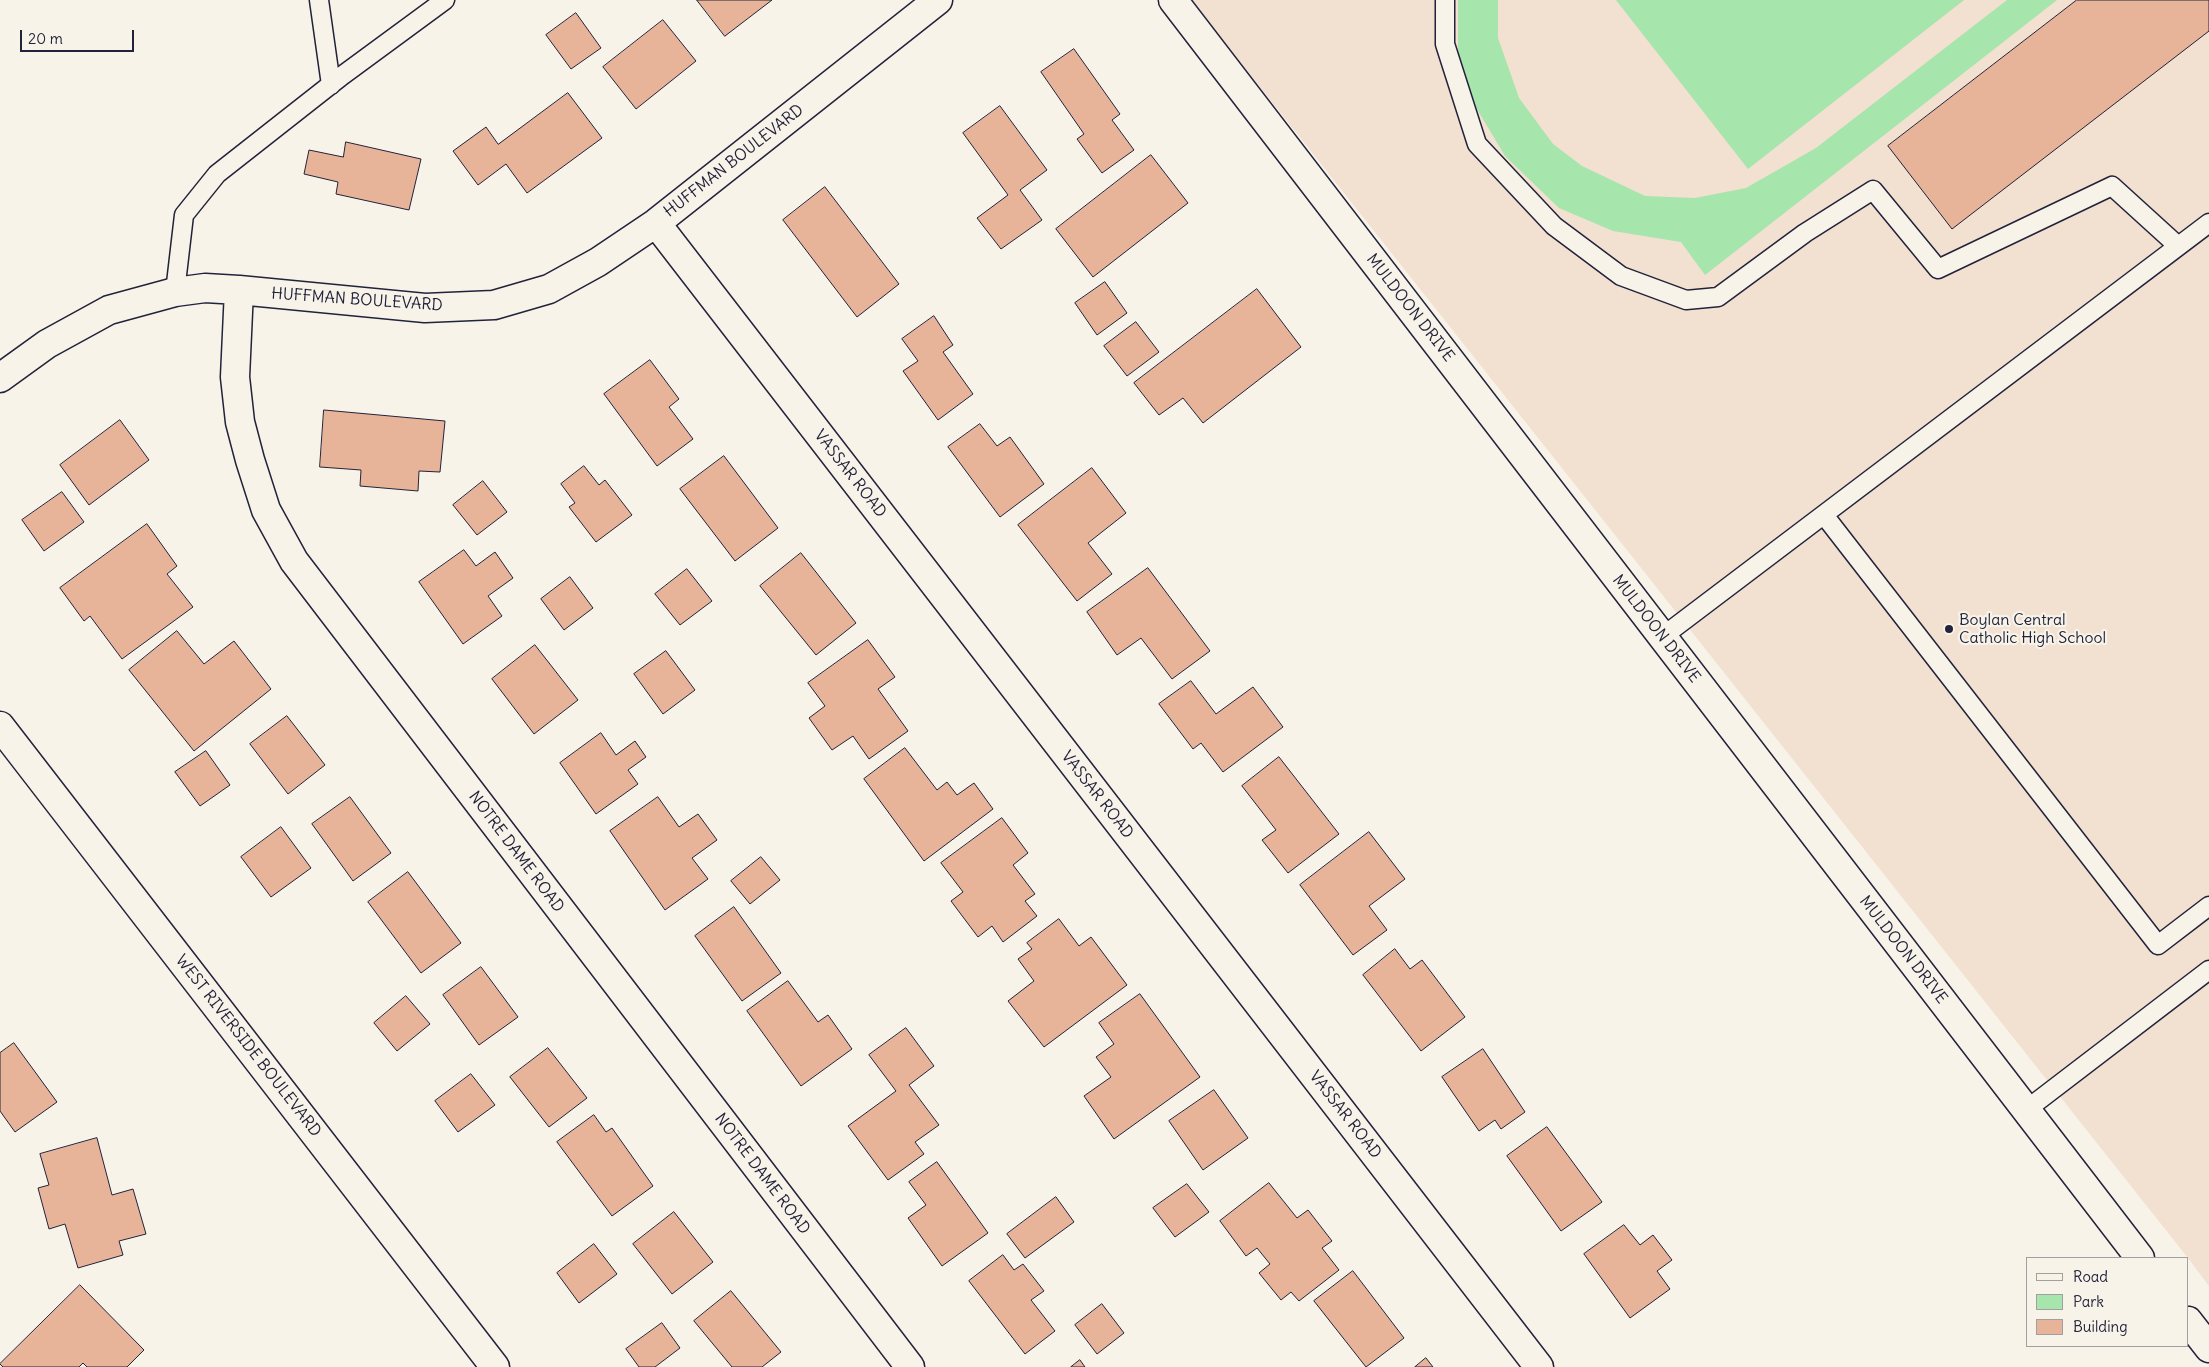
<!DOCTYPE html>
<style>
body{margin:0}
#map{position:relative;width:2209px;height:1367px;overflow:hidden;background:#f7f3e8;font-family:Delius,sans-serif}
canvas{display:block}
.legend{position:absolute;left:2026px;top:1257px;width:162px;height:90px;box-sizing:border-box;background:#f7f3e8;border:1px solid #a29fa3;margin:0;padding:6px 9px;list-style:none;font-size:15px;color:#22223b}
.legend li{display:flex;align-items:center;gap:10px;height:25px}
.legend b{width:25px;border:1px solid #a29fa3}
.scale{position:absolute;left:20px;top:30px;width:114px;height:22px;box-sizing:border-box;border:2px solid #22223b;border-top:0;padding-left:6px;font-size:15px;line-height:18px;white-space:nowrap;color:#22223b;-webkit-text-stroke:4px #f7f3e8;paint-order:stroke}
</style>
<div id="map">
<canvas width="2209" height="1367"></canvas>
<ul class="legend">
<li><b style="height:6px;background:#f7f3e8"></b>Road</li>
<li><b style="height:14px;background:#a6e5ac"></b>Park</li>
<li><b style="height:14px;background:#e7b499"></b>Building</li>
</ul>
<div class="scale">20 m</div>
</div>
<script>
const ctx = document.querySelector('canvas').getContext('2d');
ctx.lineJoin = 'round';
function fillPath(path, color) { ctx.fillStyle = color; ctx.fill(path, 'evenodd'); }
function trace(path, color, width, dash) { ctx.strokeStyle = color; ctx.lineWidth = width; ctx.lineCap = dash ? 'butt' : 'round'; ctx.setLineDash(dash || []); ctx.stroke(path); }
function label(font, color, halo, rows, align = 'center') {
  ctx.font = font + ' Delius,sans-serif'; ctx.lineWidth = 4.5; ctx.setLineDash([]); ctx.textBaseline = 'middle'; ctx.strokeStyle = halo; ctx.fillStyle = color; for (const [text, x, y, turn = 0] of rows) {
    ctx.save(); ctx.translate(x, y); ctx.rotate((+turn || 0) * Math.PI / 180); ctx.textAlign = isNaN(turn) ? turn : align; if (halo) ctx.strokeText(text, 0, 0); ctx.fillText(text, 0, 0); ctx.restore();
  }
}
fillPath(new Path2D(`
 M1191,0H2209V1286L2188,1258Z`), '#f2e0d0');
fillPath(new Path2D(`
 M1458,0H1498V38L1519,98L1553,144L1582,166L1645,196L1695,198L1746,188L1816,148L2007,0H2057L1705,275L1681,242L1613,231L1559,208L1505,156L1474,104L1458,55Z
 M1616,0H1964L1748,169Z`), '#a6e5ac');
const building = new Path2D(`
 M697,0H772L725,36Z
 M2077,0H2209V31L1952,229L1888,146Z
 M576,13L601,48L571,69L546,35Z
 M663,20L696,61L636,109L603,67Z
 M1074,49L1120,114L1112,120L1134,150L1102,173L1077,139L1084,134L1041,72Z
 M568,93L602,138L527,193L506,164L478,185L453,151L486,127L498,144Z
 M1000,106L1047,170L1020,190L1042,220L1001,249L977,218L1008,195L963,133Z
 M346,142L421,159L409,210L336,194L338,182L304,174L309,150L343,157Z
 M1151,155L1188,203L1093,277L1056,229Z
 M825,187L899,284L857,317L783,220Z
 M1105,282L1127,313L1097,335L1075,303Z
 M1257,289L1301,347L1203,423L1183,398L1159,415L1134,383Z
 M934,316L953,345L943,352L973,394L938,420L903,371L918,361L902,339Z
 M1136,322L1159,352L1127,376L1104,346Z
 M650,360L679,399L669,407L693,439L657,466L604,394Z
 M324,410L445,421L440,472L419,471L418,491L360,486L361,470L320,467Z
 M120,420L149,460L89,505L60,465Z
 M980,424L997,446L1010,437L1044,484L1000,517L948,447Z
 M724,456L778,528L735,561L680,489Z
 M584,466L599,485L605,480L632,515L596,542L569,507L575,503L561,484Z
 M1092,468L1126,513L1088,543L1112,574L1077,601L1018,525Z
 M483,481L507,512L477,535L453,505Z
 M62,492L84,522L44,551L22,520Z
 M147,524L177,566L167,574L193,607L122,659L90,616L84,621L60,588Z
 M464,550L476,566L495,552L513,578L488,596L502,616L463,644L419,582Z
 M801,553L856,623L816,655L760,586Z
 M1148,568L1210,651L1172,679L1141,638L1117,655L1087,612Z
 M687,569L712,601L680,625L655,594Z
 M570,577L593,608L564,630L541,599Z
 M177,631L204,664L234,641L271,689L194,751L129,670Z
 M868,640L895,677L878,689L908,731L869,759L853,736L832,750L809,718L825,706L808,683Z
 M535,645L578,700L534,734L492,679Z
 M666,651L695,690L663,714L634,674Z
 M1191,681L1216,714L1253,687L1283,727L1223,772L1201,743L1193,749L1159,704Z
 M287,716L325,765L288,794L250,744Z
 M601,733L616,755L635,741L646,757L628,770L638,784L596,814L560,763Z
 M905,748L937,790L947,782L957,795L974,783L993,809L924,861L864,779Z
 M206,751L230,785L200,806L175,772Z
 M1279,757L1339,834L1288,873L1262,840L1276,830L1242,786Z
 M350,797L391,853L353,881L312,824Z
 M658,797L679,827L698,814L717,840L692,858L708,879L665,910L610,831Z
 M1002,818L1028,853L1013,865L1035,894L1025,901L1037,916L1003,942L992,926L978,937L951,901L963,892L941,863Z
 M281,827L311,868L271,897L241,857Z
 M1369,832L1405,879L1369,906L1387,930L1353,955L1300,885Z
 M761,857L780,880L750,904L731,881Z
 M408,872L461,943L421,973L368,902Z
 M734,907L781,973L742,1001L695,936Z
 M1059,919L1079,946L1091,937L1127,985L1044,1047L1008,1001L1034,981L1018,959L1032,949L1027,943Z
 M1395,949L1410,969L1422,960L1465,1017L1421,1051L1363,975Z
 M481,967L518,1017L479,1045L443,995Z
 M788,981L818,1022L828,1015L852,1049L801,1086L747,1011Z
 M1140,994L1200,1077L1114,1139L1084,1096L1111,1077L1096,1057L1114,1044L1099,1023Z
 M406,996L430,1024L397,1051L374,1023Z
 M906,1028L934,1066L909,1085L939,1125L915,1142L924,1154L888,1180L848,1126L896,1091L869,1055Z
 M14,1043L57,1102L15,1132L0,1111V1053Z
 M548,1048L587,1098L549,1127L510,1077Z
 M1483,1049L1525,1112L1501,1129L1495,1120L1479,1131L1442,1077Z
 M471,1074L495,1105L458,1132L435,1101Z
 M1214,1090L1248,1138L1203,1170L1169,1121Z
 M594,1115L606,1132L612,1128L653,1186L612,1216L557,1142Z
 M1547,1127L1602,1202L1561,1231L1507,1156Z
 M97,1138L112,1195L133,1189L146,1234L119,1241L123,1255L78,1268L65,1224L49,1229L38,1188L49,1185L40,1154Z
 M937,1162L988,1233L942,1266L908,1218L926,1205L909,1182Z
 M1269,1183L1297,1218L1308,1210L1332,1241L1322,1248L1339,1270L1299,1301L1291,1292L1281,1300L1259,1273L1270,1264L1257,1248L1246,1256L1220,1221Z
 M1187,1184L1209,1212L1175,1237L1153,1208Z
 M1056,1197L1074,1222L1025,1258L1007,1234Z
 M674,1212L713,1262L672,1294L633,1244Z
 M1624,1225L1640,1245L1653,1235L1672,1260L1657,1271L1670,1289L1630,1318L1584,1254Z
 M594,1244L617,1274L579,1303L557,1273Z
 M1003,1255L1014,1270L1023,1264L1044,1291L1031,1300L1055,1331L1025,1354L969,1281Z
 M1353,1271L1404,1338L1366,1367L1314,1301Z
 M80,1285L144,1350L127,1367H87L83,1363L79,1367H3L0,1364Z
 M731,1291L781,1352L762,1367H732L694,1321Z
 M1102,1304L1124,1333L1097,1354L1075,1325Z
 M662,1323L680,1348L655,1367H639L626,1349Z
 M1426,1358L1433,1367H1415Z
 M1080,1360L1085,1367H1071Z`);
fillPath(building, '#e7b499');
trace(building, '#22223b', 1);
const lane = new Path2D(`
 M319,0L331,85
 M1445,0V44L1477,144L1554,226L1621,276L1686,300L1718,297L1805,233L1873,190L1938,269L2112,186L2178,246
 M175,292L184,215L217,174L343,75L445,0
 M1824,515L2158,945L2209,906
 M1662,637L2209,223
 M2026,1110L2209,970`);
const street = new Path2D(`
 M1173,0L2140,1258
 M656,223L1539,1367
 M239,290L235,377L240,422L250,460L266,510L294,561L910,1367
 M0,378L47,344L109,310L175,292L205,288L239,290L425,308L494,305L549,289L598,262L656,223L938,0
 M2188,1321L2209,1348`);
const primary = new Path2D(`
 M0,726L495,1367`);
trace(lane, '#22223b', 21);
trace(street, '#22223b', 31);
trace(primary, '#22223b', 31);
trace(lane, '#f7f3e8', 18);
trace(street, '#f7f3e8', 28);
trace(primary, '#f7f3e8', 28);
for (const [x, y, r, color] of [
 [1949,629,5,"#22223b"]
]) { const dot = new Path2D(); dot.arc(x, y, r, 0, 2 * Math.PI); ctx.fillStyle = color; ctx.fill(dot); trace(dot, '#f7f3e8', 2); }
label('16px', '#22223b', '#f7f3e8', [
 ["HUFFMAN BOULEVARD",734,161,-38],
 ["HUFFMAN BOULEVARD",357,300,4],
 ["MULDOON DRIVE",1410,308,52],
 ["VASSAR ROAD",850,474,52],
 ["MULDOON DRIVE",1656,629,52],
 ["VASSAR ROAD",1097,795,52],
 ["NOTRE DAME ROAD",516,852,53],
 ["MULDOON DRIVE",1903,950,52],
 ["WEST RIVERSIDE BOULEVARD",248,1046,52],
 ["VASSAR ROAD",1345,1115,52],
 ["NOTRE DAME ROAD",762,1174,53]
]);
label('16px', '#22223b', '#f7f3e8', [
 ["Boylan Central",1959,620],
 ["Catholic High School",1959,638]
], 'left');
</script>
